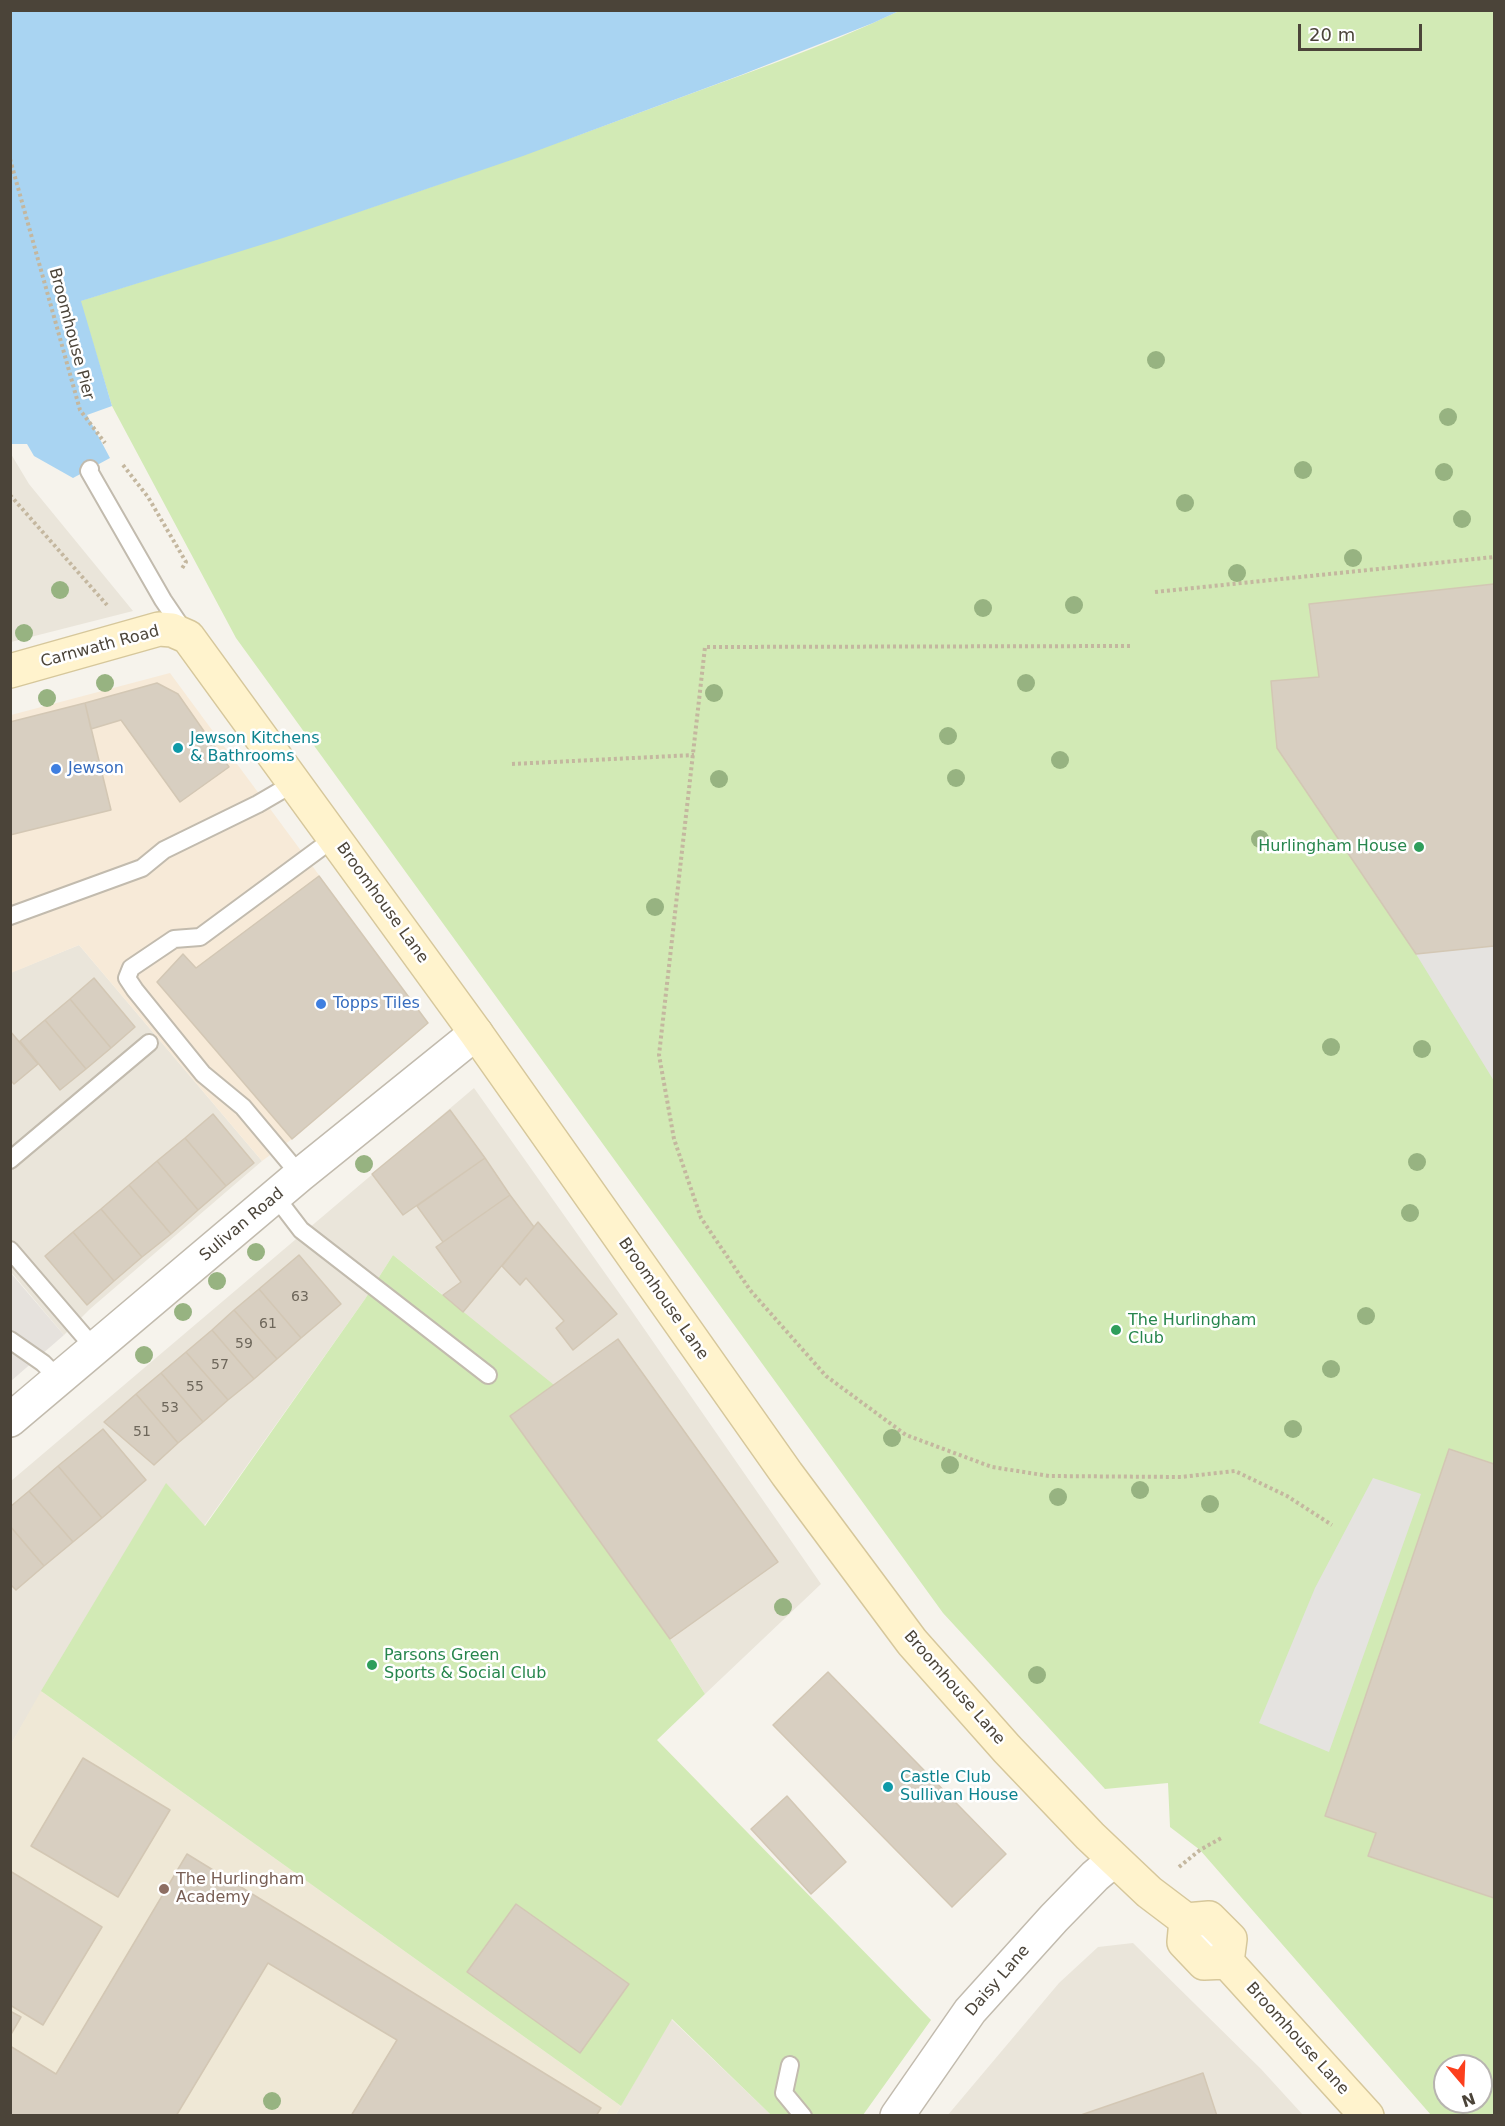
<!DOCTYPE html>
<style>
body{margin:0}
#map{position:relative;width:1505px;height:2126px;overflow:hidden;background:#f6f3ec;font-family:"DejaVu Sans",sans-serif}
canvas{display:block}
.frame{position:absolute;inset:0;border:12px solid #4b4439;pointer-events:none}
.north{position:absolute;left:1433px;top:2054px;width:60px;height:60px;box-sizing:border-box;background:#fff;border:2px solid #b7b4b0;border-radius:50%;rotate:161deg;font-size:16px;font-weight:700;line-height:24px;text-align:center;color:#4b4439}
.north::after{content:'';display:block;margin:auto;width:21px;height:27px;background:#fc3f1d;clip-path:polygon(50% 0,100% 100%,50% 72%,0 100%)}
.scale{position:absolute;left:1298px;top:24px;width:124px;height:27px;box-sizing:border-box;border:3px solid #4b4439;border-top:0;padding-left:8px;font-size:18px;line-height:21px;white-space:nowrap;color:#4b4439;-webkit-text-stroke:4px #fff;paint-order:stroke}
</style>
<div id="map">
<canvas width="1505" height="2126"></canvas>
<div class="frame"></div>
<div class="north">N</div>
<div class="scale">20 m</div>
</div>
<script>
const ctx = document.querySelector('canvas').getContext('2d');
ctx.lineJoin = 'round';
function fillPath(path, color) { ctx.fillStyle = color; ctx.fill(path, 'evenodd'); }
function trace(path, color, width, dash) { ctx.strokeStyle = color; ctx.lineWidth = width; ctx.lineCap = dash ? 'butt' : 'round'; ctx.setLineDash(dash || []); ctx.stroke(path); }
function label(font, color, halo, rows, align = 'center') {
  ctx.font = font + ' "DejaVu Sans",sans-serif'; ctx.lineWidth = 5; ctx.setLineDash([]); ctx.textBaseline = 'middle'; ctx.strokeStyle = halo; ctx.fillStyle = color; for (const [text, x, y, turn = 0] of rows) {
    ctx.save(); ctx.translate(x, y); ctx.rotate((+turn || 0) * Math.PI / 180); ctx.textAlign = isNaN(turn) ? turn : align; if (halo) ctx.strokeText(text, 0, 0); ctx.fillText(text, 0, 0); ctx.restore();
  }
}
fillPath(new Path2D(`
 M11,454L29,484L133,611L11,642Z
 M79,945L262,1161L90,1309L64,1335L11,1272L10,973Z
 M474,1088L629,1307L821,1584L705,1694L670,1639L510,1416L443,1295L393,1255L365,1299L204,1526L166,1484L11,1744V1481Z
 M1133,1943L1261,2069L1303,2115L947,2116L1059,1983L1098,1947Z
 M671,2019L771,2115L615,2116Z`), '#eae5da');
fillPath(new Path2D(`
 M170,673L428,1023L292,1139L262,1161L79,945L11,973V715Z`), '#f7ead8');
fillPath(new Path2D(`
 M10,1272L64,1335L11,1381H10Z`), '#e6e2dd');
fillPath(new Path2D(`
 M41,1691L621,2106L615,2116H11V1744Z`), '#efe8d6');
fillPath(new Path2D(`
 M899,11H1494V2115H1431L1200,1850L1170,1827L1168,1783L1105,1789L943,1613L236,638L112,406L80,301C273,241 465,178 655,107C735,77 822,48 899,11ZM1445,2066H1481V2102H1445Z
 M393,1255L554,1385L511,1417L670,1639L705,1694L657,1740L931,2020L863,2115H771L672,2019L621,2106L41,1691L166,1483L205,1526L365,1299Z`), '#d2eab5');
fillPath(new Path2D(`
 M1494,946V1081L1416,954Z
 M1373,1478L1421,1494L1329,1752L1259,1723L1315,1588Z`), '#e5e3e0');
fillPath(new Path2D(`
 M10,11H899L873,23L741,75L523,156L283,238L81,301L112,406L87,415L110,458L73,478L34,456L27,444H11Z`), '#a9d4f2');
const building = new Path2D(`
 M1494,584V946L1416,954L1277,748L1271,681L1319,677L1309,604Z
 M157,683L178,694L229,767L180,802L121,720L91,729L85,703Z
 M85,703L111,810L10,835V722Z
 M319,876L428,1023L292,1139L157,982L183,954L196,968Z
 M94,978L135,1027L111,1048L70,999Z
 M70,999L111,1048L86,1069L45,1020Z
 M45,1020L86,1069L60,1090L20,1041Z
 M10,1031L38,1064L14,1084L10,1080Z
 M450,1110L485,1158L403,1215L372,1174Z
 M213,1114L254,1163L226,1186L185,1138Z
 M185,1138L226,1186L198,1210L157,1161Z
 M485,1158L510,1195L443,1242L417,1206Z
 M157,1161L198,1210L171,1234L129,1185Z
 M129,1185L171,1234L142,1257L101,1209Z
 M510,1195L534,1227L463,1312L443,1295L461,1282L436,1247Z
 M101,1209L142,1257L114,1281L73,1232Z
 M538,1222L617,1314L573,1350L556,1328L564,1321L526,1278L520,1285L502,1266Z
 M73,1232L114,1281L87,1305L45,1256Z
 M299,1255L341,1304L301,1338L259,1289Z
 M259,1289L301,1338L277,1359L234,1310Z
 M234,1310L277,1359L254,1379L212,1330Z
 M212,1330L254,1379L228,1400L186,1352Z
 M618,1339L778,1562L670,1639L510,1416Z
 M186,1352L228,1400L203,1422L161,1373Z
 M161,1373L203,1422L178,1443L136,1394Z
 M136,1394L178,1443L154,1465L104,1422Z
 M103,1429L146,1480L102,1518L58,1466Z
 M1449,1449L1494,1464V1898L1368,1856L1376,1833L1325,1816Z
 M58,1466L102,1518L73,1542L29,1491Z
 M29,1491L73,1542L44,1566L10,1526V1507Z
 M10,1526L44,1566L16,1590L10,1584Z
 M828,1672L1006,1854L952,1907L773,1725Z
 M83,1758L170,1810L118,1897L31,1846Z
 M787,1796L846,1862L811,1894L751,1829Z
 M187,1854L601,2108L596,2116H351L397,2040L268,1963L176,2116H10V2046L56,2074Z
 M10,1871L102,1927L43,2025L10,2005Z
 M516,1904L629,1984L580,2053L467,1972Z
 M10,2011L21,2017L10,2036Z
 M1203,2073L1217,2116H1078Z`);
fillPath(building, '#d8cfc1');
trace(building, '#d3c7b4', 1.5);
const lane = new Path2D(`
 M90,469L89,471L163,600L184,631
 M10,916L142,868L164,850L258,804L294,783
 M10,1160L149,1043
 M300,1175L243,1107L203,1074L135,990L127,978L131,968L174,939L200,937L334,838
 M275,1196L301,1230L488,1375
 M10,1250L95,1349
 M10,1340L43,1363L59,1379
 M1186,1920L1227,1962
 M790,2065L784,2093L803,2116`);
const street = new Path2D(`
 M10,1420L300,1175L476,1033
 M897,2116L970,2011L1054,1918L1095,1876L1114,1860`);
const secondary = new Path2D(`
 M10,671L159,629L172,630L188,637L476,1033L787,1474L912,1642L1007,1749L1090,1836L1149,1892L1186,1920L1209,1918L1230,1939L1227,1962
 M1186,1920L1184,1942L1204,1963L1227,1962L1367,2116`);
trace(lane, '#c2bbae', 20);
trace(street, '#c2bbae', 36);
trace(secondary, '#d6c79b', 36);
trace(new Path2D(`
 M10,159L80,410L105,443
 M123,465L148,497L186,562L181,570
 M10,495L107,605
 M1155,592L1494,557
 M1130,646L705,647L659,1055L674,1139L701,1218L750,1290L826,1376L906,1435L992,1467L1049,1476L1181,1477L1235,1471L1287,1496L1332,1525
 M512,764L694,755
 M1179,1867L1200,1850L1223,1837`), '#c4b79f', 4, [3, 3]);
trace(lane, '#fff', 16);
trace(street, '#fff', 33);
trace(secondary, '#fff3cd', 33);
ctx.fillStyle = '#97b381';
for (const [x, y] of [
 [1156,360],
 [1448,417],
 [1303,470],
 [1444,472],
 [1185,503],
 [1462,519],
 [1353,558],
 [1237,573],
 [60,590],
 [1074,605],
 [983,608],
 [24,633],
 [105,683],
 [1026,683],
 [714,693],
 [47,698],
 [948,736],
 [1060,760],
 [956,778],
 [719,779],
 [1260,839],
 [655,907],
 [1331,1047],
 [1422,1049],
 [1417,1162],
 [364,1164],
 [1410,1213],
 [256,1252],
 [217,1281],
 [183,1312],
 [1366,1316],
 [144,1355],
 [1331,1369],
 [1293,1429],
 [892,1438],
 [950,1465],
 [1140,1490],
 [1058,1497],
 [1210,1504],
 [783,1607],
 [1037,1675],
 [272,2101]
]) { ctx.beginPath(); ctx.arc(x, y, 9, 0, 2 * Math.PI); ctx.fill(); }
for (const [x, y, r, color] of [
 [178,748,6,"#0f9aa8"],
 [56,769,6,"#3f7fe0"],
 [1419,847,6,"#2e9e5b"],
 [321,1004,6,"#3f7fe0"],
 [1116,1330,6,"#2e9e5b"],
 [372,1665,6,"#2e9e5b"],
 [888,1787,6,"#0f9aa8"],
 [164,1889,6,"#8d6e63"]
]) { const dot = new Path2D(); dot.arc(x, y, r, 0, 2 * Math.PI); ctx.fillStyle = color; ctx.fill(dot); trace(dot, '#fff', 2); }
label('14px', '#6e675b', null, [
 ["63",300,1297],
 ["61",268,1324],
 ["59",244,1344],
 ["57",220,1365],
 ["55",195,1387],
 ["53",170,1408],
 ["51",142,1432]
]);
label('16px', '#4b4439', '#fff', [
 ["Broomhouse Pier",71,334,75],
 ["Carnwath Road",100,647,-15],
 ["Broomhouse Lane",382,903,54],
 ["Sulivan Road",242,1225,-40],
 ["Broomhouse Lane",663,1299,55],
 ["Broomhouse Lane",954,1688,49],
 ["Daisy Lane",998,1981,-49],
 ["Broomhouse Lane",1297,2039,48]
]);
label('16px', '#0d838f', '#fff', [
 ["Jewson Kitchens",190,739],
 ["& Bathrooms",190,757],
 ["Castle Club",900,1778],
 ["Sullivan House",900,1796]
], 'left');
label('16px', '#366cbe', '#fff', [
 ["Jewson",68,769],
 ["Topps Tiles",333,1004]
], 'left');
label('16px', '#27864d', '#fff', [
 ["Hurlingham House",1407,847,"right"],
 ["The Hurlingham",1128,1321],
 ["Club",1128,1339],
 ["Parsons Green",384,1656],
 ["Sports & Social Club",384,1674]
], 'left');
label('16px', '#785e54', '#fff', [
 ["The Hurlingham",176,1880],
 ["Academy",176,1898]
], 'left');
</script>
